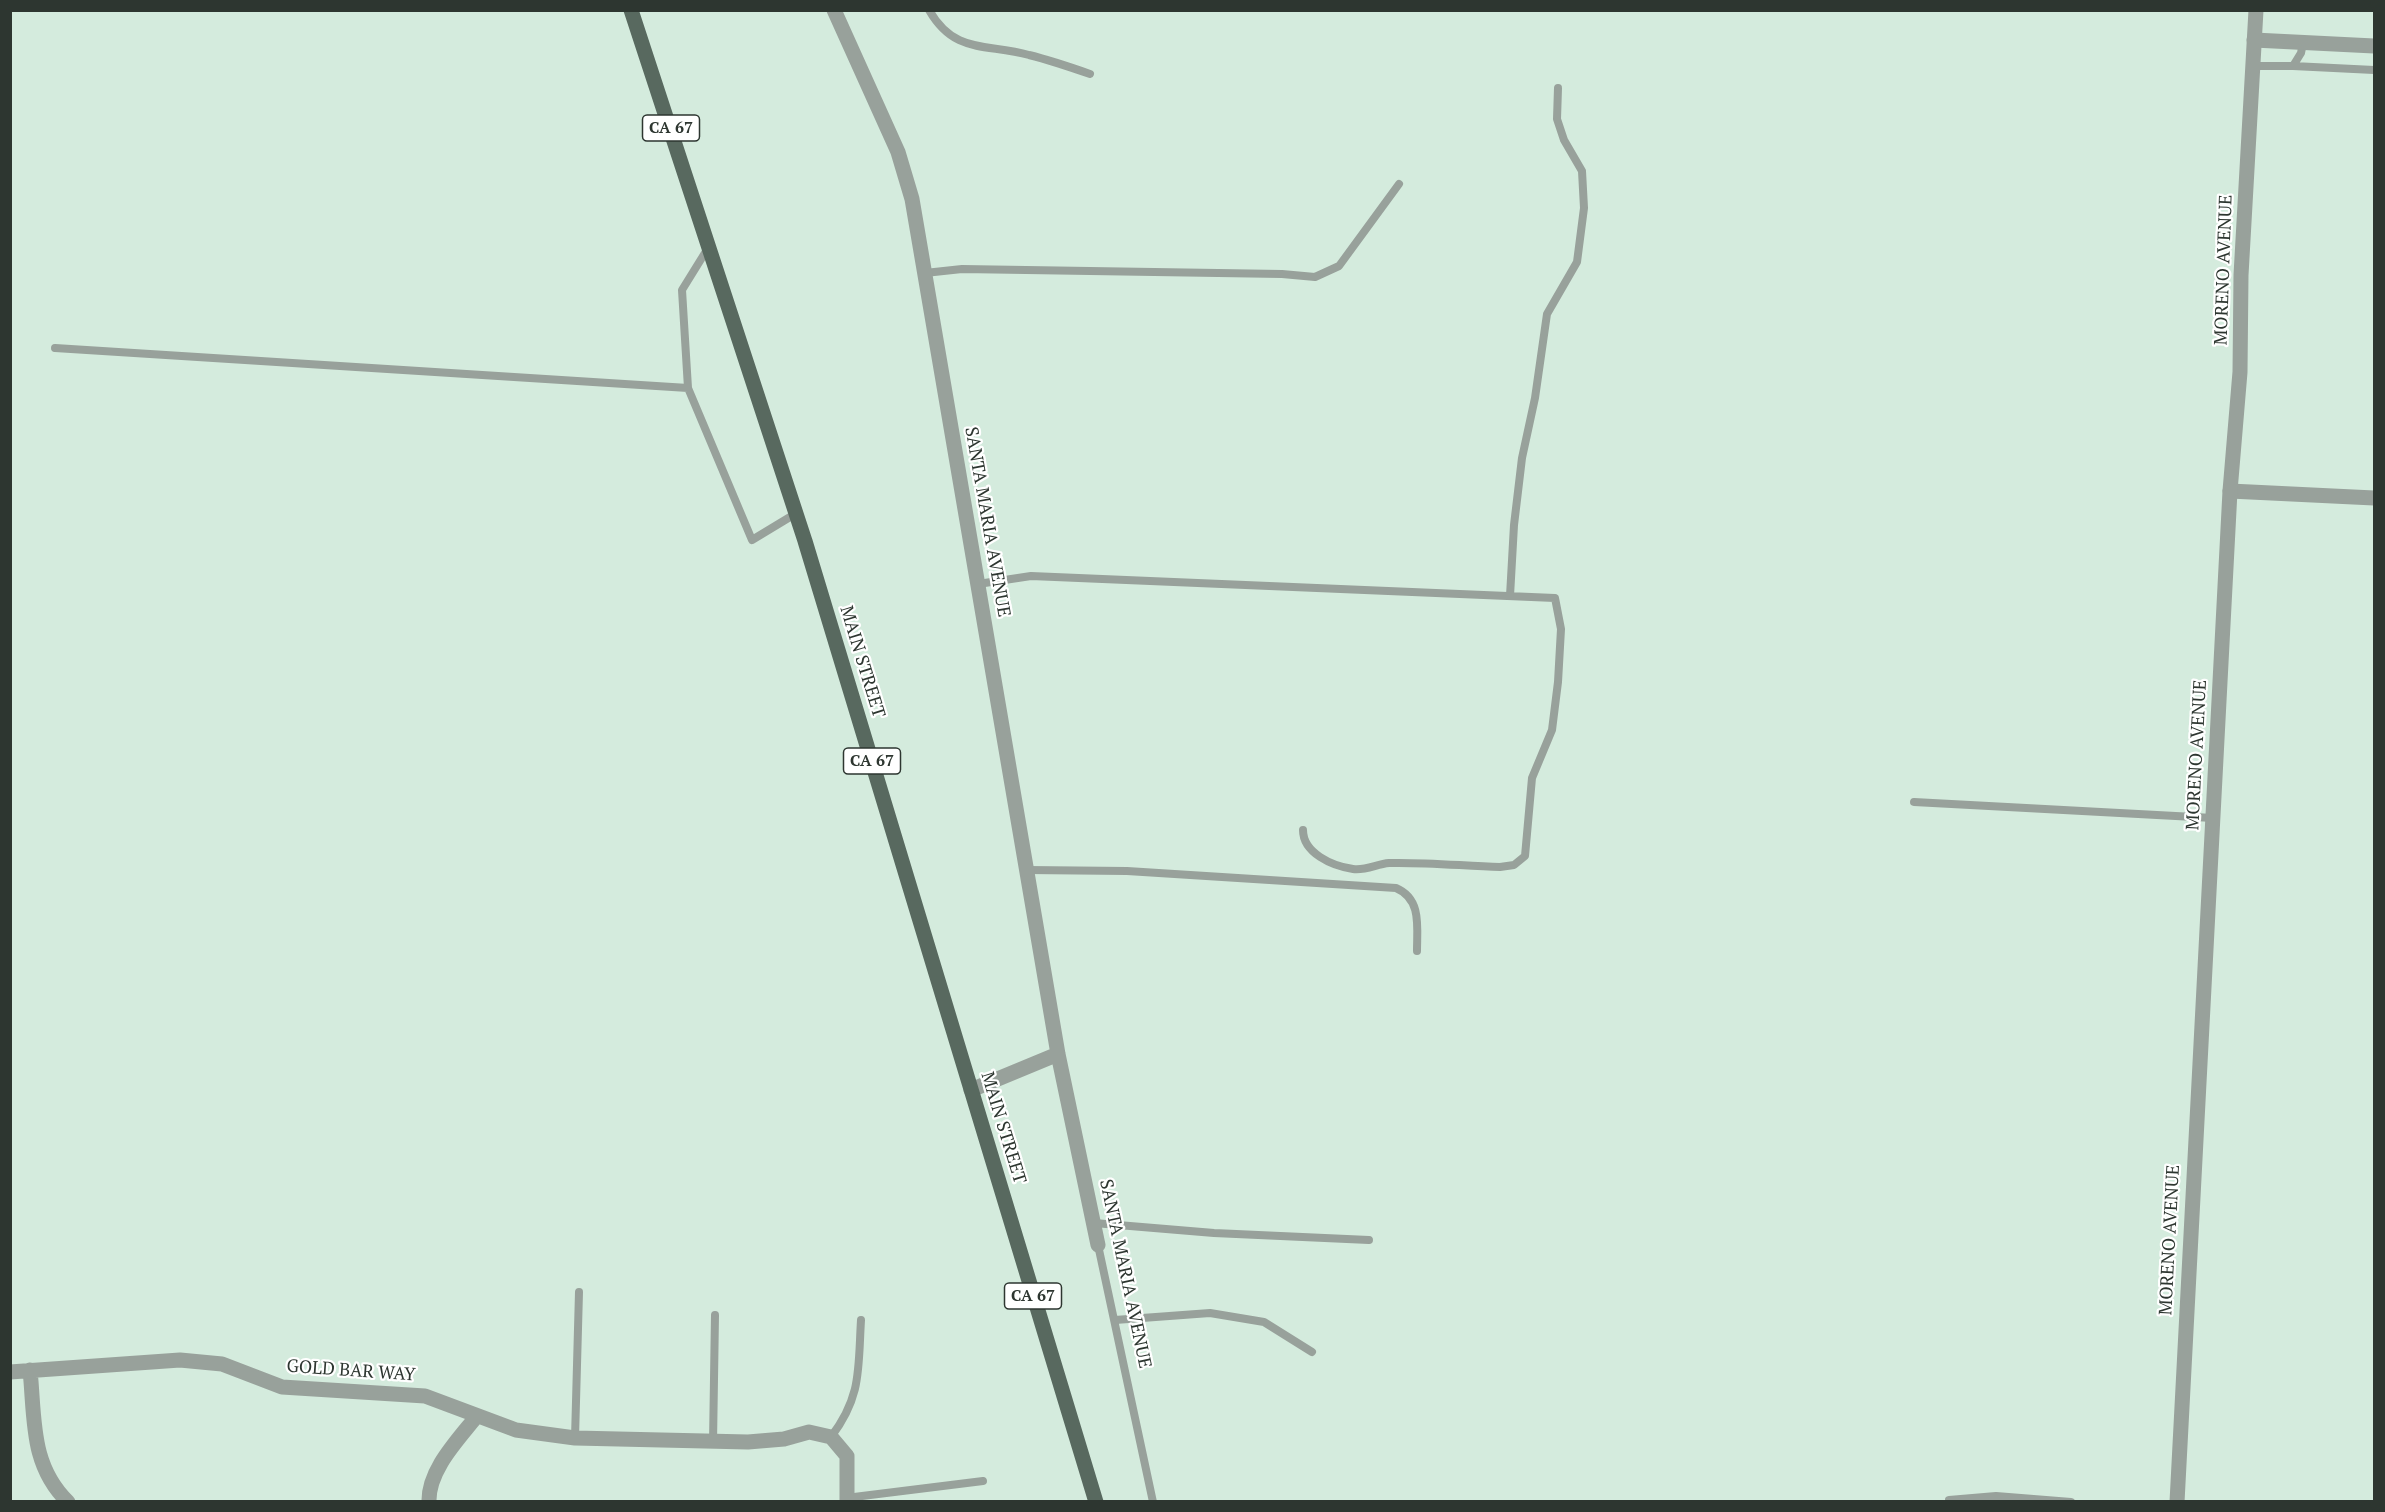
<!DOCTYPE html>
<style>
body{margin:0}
#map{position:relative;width:2385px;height:1512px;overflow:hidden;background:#d4ebdd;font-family:"PT Serif",serif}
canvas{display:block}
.frame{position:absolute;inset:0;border:12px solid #2d3630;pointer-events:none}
</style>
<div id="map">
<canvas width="2385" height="1512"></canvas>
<div class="frame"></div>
</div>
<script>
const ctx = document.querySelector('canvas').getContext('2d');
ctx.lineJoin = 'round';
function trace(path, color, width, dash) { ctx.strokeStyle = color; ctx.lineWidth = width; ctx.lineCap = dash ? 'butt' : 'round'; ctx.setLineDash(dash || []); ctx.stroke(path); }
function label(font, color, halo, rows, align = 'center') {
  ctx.font = font + ' "PT Serif",serif'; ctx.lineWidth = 4.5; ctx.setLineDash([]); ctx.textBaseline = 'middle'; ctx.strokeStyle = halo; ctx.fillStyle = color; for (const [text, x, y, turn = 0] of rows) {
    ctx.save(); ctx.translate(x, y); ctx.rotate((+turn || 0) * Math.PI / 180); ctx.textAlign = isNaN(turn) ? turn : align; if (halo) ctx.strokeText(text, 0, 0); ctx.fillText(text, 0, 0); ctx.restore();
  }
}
trace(new Path2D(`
 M929,10C955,55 986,43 1029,55C1049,60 1070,67 1090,74
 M2253,66H2293L2301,53L2303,43
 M2293,66L2374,70
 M708,248L682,290L688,388L752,540L795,514
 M925,273L962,269L1282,274L1315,277L1339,266L1399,184
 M55,348L688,388
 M978,584L1031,576L1555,598L1561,629L1558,682L1552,730L1532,778L1525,856L1514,865L1500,867C1464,866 1426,862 1389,863C1377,864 1365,871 1353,869C1332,866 1303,853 1303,830
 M1510,596L1514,525L1522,458L1535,398L1547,314L1577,262L1584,208L1582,171L1564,140L1557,119L1558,88
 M1914,802L2213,818
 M1027,870L1127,871L1396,888C1422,899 1417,927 1417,951
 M1094,1223L1214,1233L1369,1240
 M1098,1245L1153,1502
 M1115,1320L1210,1313L1264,1322L1312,1352
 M831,1437C862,1396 858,1369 861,1320
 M575,1438L579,1292
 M713,1443L715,1315
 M846,1498L983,1481
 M1949,1500L1996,1496L2071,1502`), '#98a19b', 8);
trace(new Path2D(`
 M834,10L898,152L912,199L1058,1054L1098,1245
 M2254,40L2374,46
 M2230,491L2374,498
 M971,1090L1058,1054
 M30,1370C35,1419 30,1465 68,1502
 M10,1372L180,1360L222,1364L282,1387L425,1396L516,1430L575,1438L748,1442L784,1439L809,1432L831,1437L847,1456V1502
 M429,1502C428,1470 458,1440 476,1417`), '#98a19b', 15);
trace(new Path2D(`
 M2177,1502L2230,491L2240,372L2241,275L2256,10`), '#98a19b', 15);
trace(new Path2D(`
 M631,10L805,541L1096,1502`), '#58695f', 15);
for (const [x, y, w] of [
 [671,128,57],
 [872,761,57],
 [1033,1296,57]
]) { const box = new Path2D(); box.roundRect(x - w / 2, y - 13, w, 26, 4.5); ctx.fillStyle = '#fff'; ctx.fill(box); trace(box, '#2d3630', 1.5); }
label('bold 16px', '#2d3630', null, [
 ["CA 67",671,128],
 ["CA 67",872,761],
 ["CA 67",1033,1296]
]);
label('18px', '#2d3630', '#fff', [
 ["MORENO AVENUE",2224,270,-88],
 ["SANTA MARIA AVENUE",987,522,80],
 ["MAIN STREET",862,662,73],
 ["MORENO AVENUE",2197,755,-87],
 ["MAIN STREET",1003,1128,73],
 ["MORENO AVENUE",2170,1240,-87],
 ["SANTA MARIA AVENUE",1125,1274,78],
 ["GOLD BAR WAY",351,1371,4]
]);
</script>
